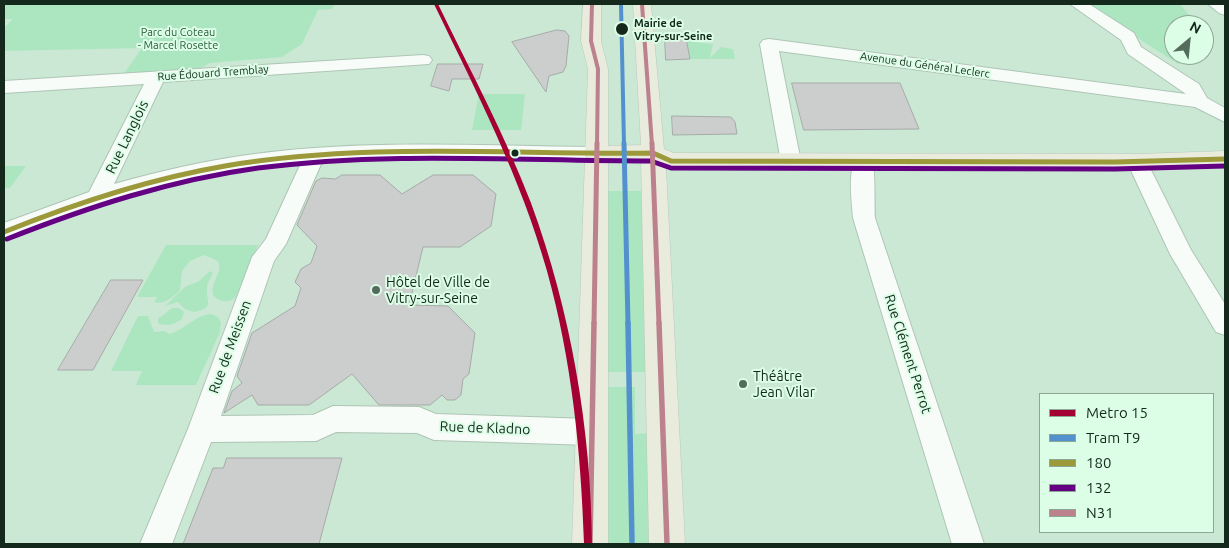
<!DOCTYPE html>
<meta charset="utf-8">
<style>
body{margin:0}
#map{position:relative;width:1229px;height:548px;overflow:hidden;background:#cbe8d4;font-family:Ubuntu,sans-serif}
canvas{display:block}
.frame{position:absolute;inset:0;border:5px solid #14291c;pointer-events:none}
.legend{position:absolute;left:1039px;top:393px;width:175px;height:140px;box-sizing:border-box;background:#dcfde6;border:1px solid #8ca895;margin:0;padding:6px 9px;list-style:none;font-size:15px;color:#14291c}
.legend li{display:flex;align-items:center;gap:10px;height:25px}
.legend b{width:25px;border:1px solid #8ca895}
.north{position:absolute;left:1164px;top:15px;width:50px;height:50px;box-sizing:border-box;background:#dcfde6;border:1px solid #8ca895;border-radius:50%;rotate:28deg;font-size:14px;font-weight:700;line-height:20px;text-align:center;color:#14291c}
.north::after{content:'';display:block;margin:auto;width:18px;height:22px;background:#546c5c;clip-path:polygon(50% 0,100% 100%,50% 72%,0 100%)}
</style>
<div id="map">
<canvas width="1229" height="548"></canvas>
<div class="frame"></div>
<ul class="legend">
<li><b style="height:6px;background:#a50034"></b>Metro 15</li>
<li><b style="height:6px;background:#5291ce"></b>Tram T9</li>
<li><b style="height:6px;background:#9b993a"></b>180</li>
<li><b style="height:6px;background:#640082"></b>132</li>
<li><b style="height:6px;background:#bd818d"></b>N31</li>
</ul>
<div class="north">N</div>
</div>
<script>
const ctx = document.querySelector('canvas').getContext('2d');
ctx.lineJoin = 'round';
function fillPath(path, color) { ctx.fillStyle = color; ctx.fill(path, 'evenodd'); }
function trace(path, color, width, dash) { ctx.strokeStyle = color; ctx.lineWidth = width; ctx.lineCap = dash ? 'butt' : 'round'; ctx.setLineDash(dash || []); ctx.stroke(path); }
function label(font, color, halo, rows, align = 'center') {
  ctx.font = font + ' Ubuntu,sans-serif'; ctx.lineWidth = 4; ctx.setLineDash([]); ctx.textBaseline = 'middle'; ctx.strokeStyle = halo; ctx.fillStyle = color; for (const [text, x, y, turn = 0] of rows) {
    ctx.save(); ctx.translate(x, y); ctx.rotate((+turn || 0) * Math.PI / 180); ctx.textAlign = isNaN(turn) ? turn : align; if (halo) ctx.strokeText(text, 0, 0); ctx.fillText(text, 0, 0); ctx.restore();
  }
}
fillPath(new Path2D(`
 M4,4H335L332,9L318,10L302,44L282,57L210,63L194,72L123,75L142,48L4,51V28L13,19H4Z
 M1085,4H1180L1197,25H1174V55H1196L1193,60L1178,64Z
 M687,41L713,44L710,58L721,47L733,49L735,59H690Z
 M479,94H525L521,130H472Z
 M4,166H26L10,188H4Z
 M605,191H644L649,372H604Z
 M166,245H258L236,297C228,304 219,302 213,295C210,282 223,274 218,261L204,255L190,261L182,271L180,290C174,297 164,305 154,302L157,297H137Z
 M210,271L213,273C211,278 207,283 207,288C206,302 215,308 194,312L185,309L178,302L165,306L185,287L199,281Z
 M172,308H179L184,312L182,319C176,324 165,327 158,323V319Z
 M211,314L218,317L221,323L220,332L196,385H136L142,371H111L138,316H148L154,332L164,331L169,334C185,330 195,315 211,314Z
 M604,387H635V434L653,433L657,544H603Z`), '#ace6c0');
const building = new Path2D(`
 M557,30L565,31L569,36L566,66L563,72L549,76L546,92L512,42Z
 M665,38H686L690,59L666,60Z
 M438,64H483L479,79H452L449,91L431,86Z
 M792,83H900L919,129L804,130Z
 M672,116L731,117L735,122L737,134L673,135Z
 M342,175H380L402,194L433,175H473L496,194L491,226L460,247H423L409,305L448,306L475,333L469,374L463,379L461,395L455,400H447L442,395L430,405H379L352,374L309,405H258L252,395L224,413L232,391L242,383L237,376L252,333L295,306L301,288L295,282L301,269L311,263L317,246L297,225L316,181L322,178L335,179Z
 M111,280H143L93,370H58Z
 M227,458H342L319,544H183L213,468H223Z`);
fillPath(building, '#cbcecd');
trace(building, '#a6aaa8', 1);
const minor = new Path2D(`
 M1070,4H1089L1134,33L1141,47L1199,84L1207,98L1225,108V122L1195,107L779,51L801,162L798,167L791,169L784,167L781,162L760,44L763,40L769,39L1186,94L1128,54L1121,40Z
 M1208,4H1225V15L1219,13Z
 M423,55L429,56L432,60L429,64L163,82L114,184C160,171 207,160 255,154C367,139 482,146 595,147L602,149L605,154L602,159L595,161L405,159L322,162L286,244L274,261L221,416L313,415L333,406L419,407L436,414L591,419L601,423L605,432L601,441L591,445L434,440L417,433L336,432L316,441L211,442L172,544H140L188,429L252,257L266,239L301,163C226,169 153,186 82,210C56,219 31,232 4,240V223L89,192L144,84L4,93V81Z
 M864,154L871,156C876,164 874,205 875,218L984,544H952L853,218C852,200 847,172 857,156Z
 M1137,155L1144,157L1147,162L1191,250L1225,304V335L1216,332L1170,254L1127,162L1130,157Z`);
const major = new Path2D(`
 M583,4H601V41L608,69V146L641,145L633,4H651L664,149L674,153L1137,154L1225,151V167L1137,170L666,168L685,544H649L641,161L608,162V544H572L588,69L581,41Z`);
trace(minor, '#aec5b5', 2);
trace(major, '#b9c8be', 1);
fillPath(minor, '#f7fcf9');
fillPath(major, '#e9ebdd');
trace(new Path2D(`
 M4,232C76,203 149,179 225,166C366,142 511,155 653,153L671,161L1115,162L1225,159`), '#9b993a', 5);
trace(new Path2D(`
 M7,239C88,207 171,180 258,168C388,151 520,161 651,161L671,168L1115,169L1225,166`), '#640082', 5);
trace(new Path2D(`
 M592,4L591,41L598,69L597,145
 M642,4L652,145`), '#bd818d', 4);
trace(new Path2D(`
 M652,143L659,324
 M594,324L597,143`), '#bd818d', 5);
trace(new Path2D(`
 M659,323L667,544
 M590,544L594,323`), '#bd818d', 5.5);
trace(new Path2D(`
 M621,4L624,145`), '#5291ce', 4);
trace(new Path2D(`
 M624,143L628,324`), '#5291ce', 5);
trace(new Path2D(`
 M628,323L632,544`), '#5291ce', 5.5);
fillPath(new Path2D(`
 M434,4H438C470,70 505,135 531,203C571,312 591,428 592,544H584C581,452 572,361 547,271C521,178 476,91 434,4Z`), '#a50034');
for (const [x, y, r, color] of [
 [622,29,7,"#14291c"],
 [515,153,4.5,"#14291c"],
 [376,290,5,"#546c5c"],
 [743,384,5,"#546c5c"]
]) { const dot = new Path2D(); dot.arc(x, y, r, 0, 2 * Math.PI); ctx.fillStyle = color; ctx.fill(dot); trace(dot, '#dcfde6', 2); }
label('bold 11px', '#14291c', '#dcfde6', [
 ["Mairie de",634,23],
 ["Vitry-sur-Seine",634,36]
], 'left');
label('11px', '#275c3c', '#dcfde6', [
 ["Parc du Coteau",178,32],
 ["- Marcel Rosette",178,45]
]);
label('11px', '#14291c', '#dcfde6', [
 ["Avenue du Général Leclerc",925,65,8],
 ["Rue Édouard Tremblay",213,73,-4]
]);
label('14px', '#14291c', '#dcfde6', [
 ["Rue Langlois",127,137,-64],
 ["Rue de Meissen",230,347,-70],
 ["Rue Clément Perrot",908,354,72],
 ["Rue de Kladno",485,428,2]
]);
label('14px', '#14291c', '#dcfde6', [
 ["Hôtel de Ville de",386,282],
 ["Vitry-sur-Seine",386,298],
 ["Théâtre",753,376],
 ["Jean Vilar",753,392]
], 'left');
</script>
